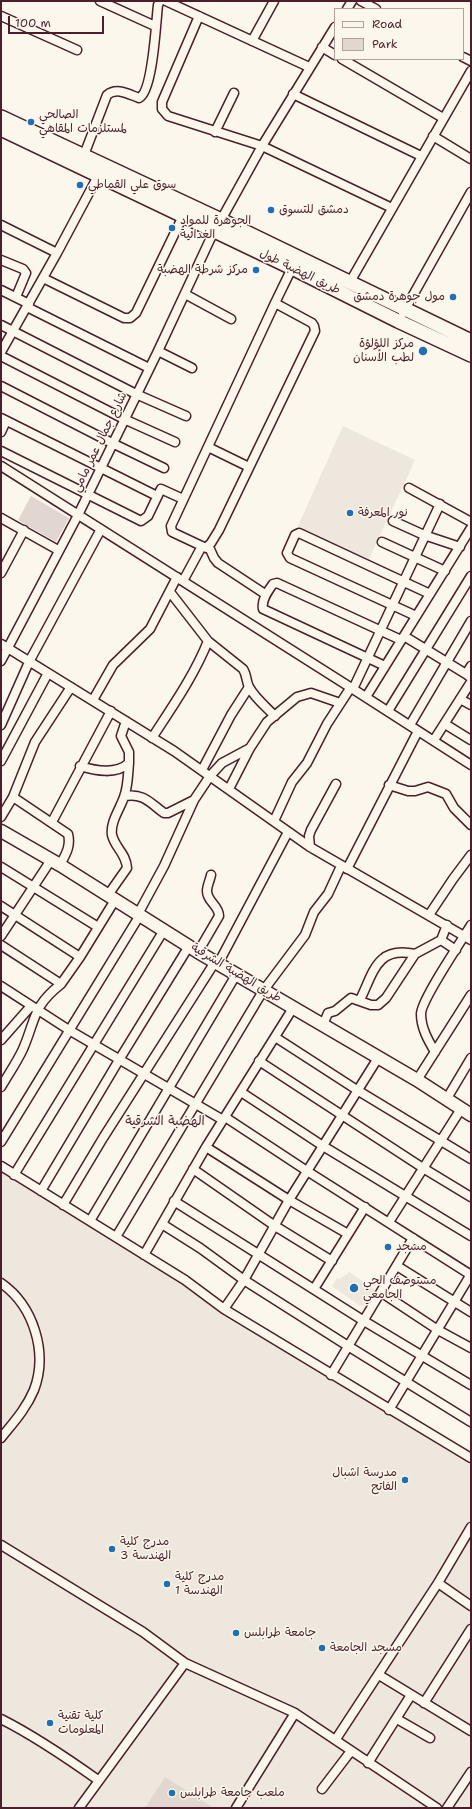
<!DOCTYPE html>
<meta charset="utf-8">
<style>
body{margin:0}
#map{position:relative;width:472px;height:1809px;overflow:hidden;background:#fbf7ec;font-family:"Shantell Sans",sans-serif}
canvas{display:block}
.frame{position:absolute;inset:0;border:2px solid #4a1f2b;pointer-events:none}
.legend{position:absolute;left:334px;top:8px;width:130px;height:52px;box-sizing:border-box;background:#fbf7ec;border:1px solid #b4a19f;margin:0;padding:5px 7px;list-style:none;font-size:12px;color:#4a1f2b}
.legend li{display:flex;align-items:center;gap:8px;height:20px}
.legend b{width:20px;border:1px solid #b4a19f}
.scale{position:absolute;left:8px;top:16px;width:96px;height:18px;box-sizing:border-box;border:2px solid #4a1f2b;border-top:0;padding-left:5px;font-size:12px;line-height:14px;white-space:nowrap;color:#4a1f2b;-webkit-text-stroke:3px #fbf7ec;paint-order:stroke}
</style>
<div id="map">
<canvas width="472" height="1809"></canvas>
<div class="frame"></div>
<ul class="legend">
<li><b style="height:5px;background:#fbf7ec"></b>Road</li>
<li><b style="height:11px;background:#e2d7d0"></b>Park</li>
</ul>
<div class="scale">100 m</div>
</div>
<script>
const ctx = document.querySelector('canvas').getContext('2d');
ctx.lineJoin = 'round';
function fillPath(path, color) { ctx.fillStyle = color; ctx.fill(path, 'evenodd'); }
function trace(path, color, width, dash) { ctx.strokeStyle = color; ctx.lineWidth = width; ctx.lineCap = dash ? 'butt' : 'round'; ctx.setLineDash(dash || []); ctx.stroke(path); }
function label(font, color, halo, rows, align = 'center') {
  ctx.font = font + ' "Shantell Sans","Playpen Sans Arabic",sans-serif'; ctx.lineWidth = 3; ctx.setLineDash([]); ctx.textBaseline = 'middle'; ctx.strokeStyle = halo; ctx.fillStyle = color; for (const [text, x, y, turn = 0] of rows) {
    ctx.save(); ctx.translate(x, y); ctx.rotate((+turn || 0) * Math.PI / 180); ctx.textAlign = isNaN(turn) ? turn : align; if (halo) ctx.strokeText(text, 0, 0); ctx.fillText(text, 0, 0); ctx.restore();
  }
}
fillPath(new Path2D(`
 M343,426L415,460L369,559L297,528Z
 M1,1167L224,1309L471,1458V1808H1Z
 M349,1272L376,1290L366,1305L360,1306L332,1286L337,1278L340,1279Z`), '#eee7de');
fillPath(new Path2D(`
 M31,496L69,518L56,542L18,520Z
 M165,1777L214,1808H145Z`), '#e2d7d0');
const minor = new Path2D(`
 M100,1L155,26
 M166,1L309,67
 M361,1L376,9
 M347,9L352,1
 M1,16L77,50
 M199,16L162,102V109L168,116L262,146L392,208
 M252,41L274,1
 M322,47L335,55
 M463,57L471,61
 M342,59L443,118
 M293,94L421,156
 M215,132L234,93
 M433,136L471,159
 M84,155L107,95C117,87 128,94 139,98C153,92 156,21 158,5L160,1
 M221,220L262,146L335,27
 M1,225L57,253
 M1,260L23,269L26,273L16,297
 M43,278L124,318H130L136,313L183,216
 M350,282L471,71
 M1,290L29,304
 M185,294L231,319
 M275,303L312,323L314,326L315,331L219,530L211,543L206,548L172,532L171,526L275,303L292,268
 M27,307L149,368
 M403,313L471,192
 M1,325L136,394L186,416
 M158,351L192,368
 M1,352L57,253L98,176
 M1,356L124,419L175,442
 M1,386L112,443L164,468
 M1,418L157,496
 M1,432L6,421
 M208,447L249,467
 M1,451L141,521L148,516L161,489L183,499
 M1,466L353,689L471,765
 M409,488L471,522
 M1,518L58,550
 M393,521L424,535L460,547
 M382,542L445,571
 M209,547L214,558L218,563L265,594
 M1,573L24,530
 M183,581L202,546
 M416,616L290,558L287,553L295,535L299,533L430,594
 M404,636L466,674L471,678
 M208,641L243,669C247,675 246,681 249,687C255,698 266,707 275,716
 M1,644L174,751L310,847L471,940
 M1,661L78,515L158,351L214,231
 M385,666L263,609C261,600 268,591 273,584L277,583L401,640
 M466,674L471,666
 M353,689L440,504
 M366,697L471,528
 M460,699L471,705
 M93,700L113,665L150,629L177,577
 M388,711L471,576
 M445,724L471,740
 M1,725L29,662L101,529
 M410,725L471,621
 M152,738C172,707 194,676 208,641L170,592
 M434,740L471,682
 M1,761L48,673
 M80,766C96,771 116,775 129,763V752L121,736L126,721
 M202,770L231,715L249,687
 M389,785L408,791H415L428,787L446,794L454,808L471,825
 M229,789L250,748L267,722L297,697L311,693L340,703
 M125,796C144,793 150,803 164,813H168L194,800
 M13,797L68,834C71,846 66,854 60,865
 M1,817L13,797L35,742L71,687
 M274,821L292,782L307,763L327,724L351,687
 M52,822L111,711
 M310,847L309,836L311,830L336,784
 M1,867L98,927
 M347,869L418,731
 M108,895L127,868C126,853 115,848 112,835C110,822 120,809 124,797C128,787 128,774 129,763
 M1,906L80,957
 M138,914L164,866L194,800L210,776L222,763L250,748
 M429,915L453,879L471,855
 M1,936L51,860
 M441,940L456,950
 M1,945L61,984L80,957L115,900
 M198,952L219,916C219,905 207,902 207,891C207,886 210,880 211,875
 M218,964L288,832
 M1,986L69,1030L223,1120
 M360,1000C374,971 377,946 415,954
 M323,1025L328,1013L335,1011L351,998L371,1005H378L386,998L415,954L441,940L447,925
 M275,1037L357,1090L471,1159
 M1,1040L31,1006
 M435,1052C428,1040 421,1028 421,1014C421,1000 461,942 471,925
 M259,1061L423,1168L471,1197
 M417,1080L471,995
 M1,1087C8,1075 17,1062 23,1049C36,1019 32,1007 61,984
 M241,1092L323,1146L471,1236
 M446,1100L471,1058
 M225,1117L307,1171L471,1275
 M1,1142L140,915
 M206,1147L289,1200L348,1234
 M1,1166L185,1280L224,1309L471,1458
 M193,1169L275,1226L332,1261
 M14,1175L164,930
 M41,1191L119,1060L189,946
 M174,1201L364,1321L471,1385
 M63,1205L103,1138L215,962
 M90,1221L236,975
 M389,1222L461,1109
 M162,1224L200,1248L244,1280L348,1346L471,1422
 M116,1237L263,991L305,935L314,912L328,894L341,866
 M144,1255L206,1147L293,1008
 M397,1266L471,1312
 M1,1283C34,1306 48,1353 34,1390C26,1409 13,1423 1,1438
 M314,1289L365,1207
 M382,1293L438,1330L471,1348
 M224,1309L244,1280L289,1200L378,1058
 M331,1375L413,1238
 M389,1410L471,1274
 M1,1545L143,1632L185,1663L295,1713L437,1808
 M438,1583L471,1606
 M379,1675L471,1731
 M424,1703L471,1629
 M1,1719C35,1736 67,1758 98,1780
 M397,1719L430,1738
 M336,1739L438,1583L471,1527
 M368,1763L411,1695
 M322,1789L351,1751
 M79,1808L185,1663
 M236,1808L295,1713
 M447,1808L471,1772`);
const primary = new Path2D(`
 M1,831L60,865L198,952L417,1080L471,1115`);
const trunk = new Path2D(`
 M1,117L221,220L471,341
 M1,129L292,268L398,321L471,355`);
trace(minor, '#4a1f2b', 11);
trace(primary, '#4a1f2b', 15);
trace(trunk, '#4a1f2b', 16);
trace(minor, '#fbf7ec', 8);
trace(primary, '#fbf7ec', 12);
trace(trunk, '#fbf7ec', 13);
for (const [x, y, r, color] of [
 [31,122,4,"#1f6fb2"],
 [80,185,4,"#1f6fb2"],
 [271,210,4,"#1f6fb2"],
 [172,228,4,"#1f6fb2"],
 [256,270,4,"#1f6fb2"],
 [453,297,4,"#1f6fb2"],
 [423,351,5,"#1f6fb2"],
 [350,513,4,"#1f6fb2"],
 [388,1247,4,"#1f6fb2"],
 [354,1288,5,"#1f6fb2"],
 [405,1480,4,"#1f6fb2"],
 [112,1549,4,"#1f6fb2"],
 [167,1584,4,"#1f6fb2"],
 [236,1633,4,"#1f6fb2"],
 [322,1648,4,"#1f6fb2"],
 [50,1723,4,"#1f6fb2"],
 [172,1793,4,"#1f6fb2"]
]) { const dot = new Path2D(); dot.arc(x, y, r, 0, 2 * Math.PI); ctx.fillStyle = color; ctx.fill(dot); trace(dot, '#fbf7ec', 1.5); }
label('12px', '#4a1f2b', '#fbf7ec', [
 ["الصالحي",39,115],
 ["لمستلزمات المقاهي",39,129],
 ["سوق علي القماطي",88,185],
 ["دمشق للتسوق",279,210],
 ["الجوهرة للمواد",180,221],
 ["الغدائية",180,235],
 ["مركز شرطة الهضبة",248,270,"right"],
 ["مول جوهرة دمشق",445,297,"right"],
 ["مركز اللؤلؤة",414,344,"right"],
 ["لطب الأسنان",414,358,"right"],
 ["نور المعرفة",358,513],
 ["مسجد",396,1247],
 ["مستوصف الحي",363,1281],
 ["الجامعي",363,1295],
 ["مدرسة اشبال",397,1473,"right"],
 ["الفاتح",397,1487,"right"],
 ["مدرج كلية",120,1542],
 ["الهندسة 3",120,1556],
 ["مدرج كلية",175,1577],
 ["الهندسة 1",175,1591],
 ["جامعة طرابلس",244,1633],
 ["مسجد الجامعة",330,1648],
 ["كلية تقنية",58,1716],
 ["المعلومات",58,1730],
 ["ملعب جامعة طرابلس",180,1793]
], 'left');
label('12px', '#4a1f2b', '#fbf7ec', [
 ["طريق الهضبة طول",300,272,26],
 ["شارع جمال عمر مامي",100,442,-64],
 ["طريق الهضبة الشرقية",236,973,31]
]);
label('13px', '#4a1f2b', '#fbf7ec', [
 ["الهضبة الشرقية",165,1122]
]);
</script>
